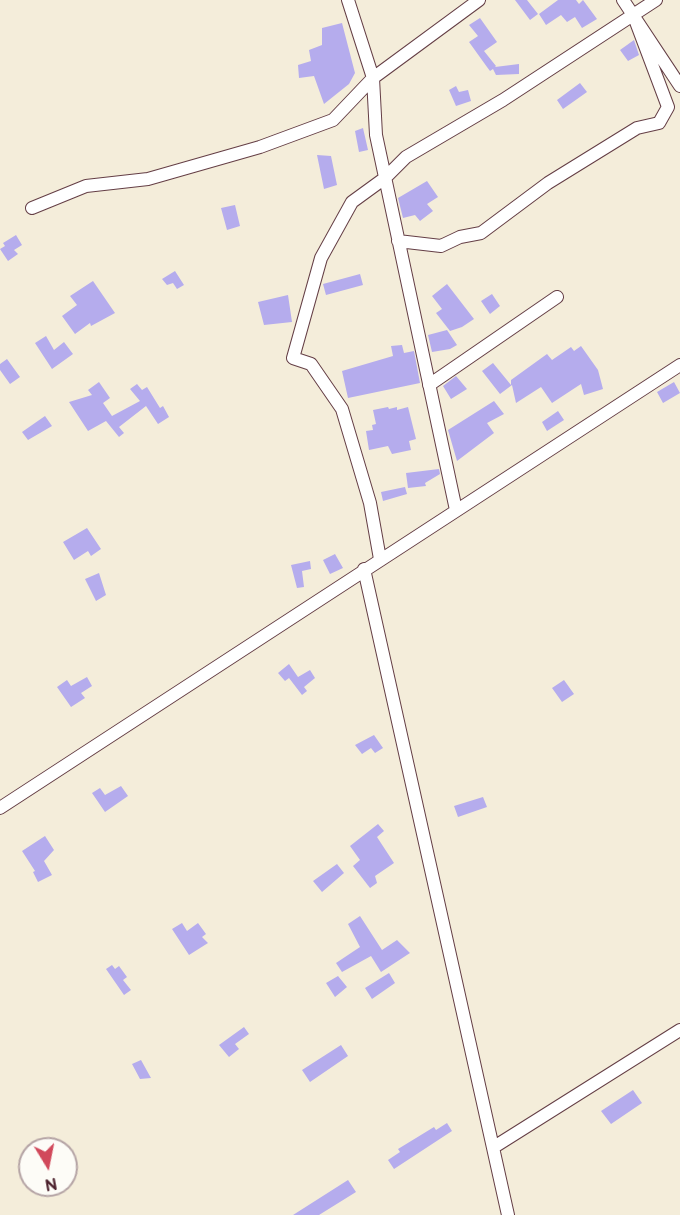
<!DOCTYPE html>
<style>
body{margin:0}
#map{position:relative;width:680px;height:1215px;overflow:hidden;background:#f4edda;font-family:"Balsamiq Sans",sans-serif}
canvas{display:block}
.north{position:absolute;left:18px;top:1137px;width:60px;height:60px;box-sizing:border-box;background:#fdfcf7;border:2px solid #b5a4a5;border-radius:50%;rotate:170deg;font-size:16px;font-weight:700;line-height:24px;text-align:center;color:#4a1f2b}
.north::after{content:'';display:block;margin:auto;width:21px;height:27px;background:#d1495b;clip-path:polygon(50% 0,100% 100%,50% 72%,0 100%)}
</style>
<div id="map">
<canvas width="680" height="1215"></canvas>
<div class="north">N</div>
</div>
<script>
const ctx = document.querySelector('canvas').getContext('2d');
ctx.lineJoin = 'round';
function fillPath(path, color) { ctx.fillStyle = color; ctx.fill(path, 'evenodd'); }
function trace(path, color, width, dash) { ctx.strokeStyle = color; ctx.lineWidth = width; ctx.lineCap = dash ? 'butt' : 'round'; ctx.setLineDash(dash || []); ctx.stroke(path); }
fillPath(new Path2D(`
 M515,0H527L538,14L530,20Z
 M558,0H576L579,4L583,0L597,19L582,28L575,17L567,22L561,15L546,25L539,14Z
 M480,18L497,42L484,51L496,66L495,67L519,64V74L496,75L493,69L490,71L487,67L469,42L478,36L469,25Z
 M342,23L355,73L349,84L324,104L314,76L299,78L298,65L311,61L309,50L322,45V28Z
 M634,40L639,55L628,61L620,50Z
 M580,83L587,92L563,109L557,100Z
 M456,86L459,92L468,90L471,101L456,106L449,90Z
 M363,128L368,150L359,152L355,131Z
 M317,155L331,156L337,185L324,189Z
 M427,181L438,197L427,204L433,211L420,221L415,215L403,218L398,198Z
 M235,205L240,226L227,230L221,208Z
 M16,235L22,245L14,250L18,254L8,261L0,249L5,246L3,243Z
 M175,271L184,285L177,289L173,283L167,285L162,279Z
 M360,274L363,285L326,295L323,284Z
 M93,281L115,313L91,326L90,323L75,334L62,316L77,305L70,296Z
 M447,284L474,319L462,327L450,331L436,313L442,309L432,296Z
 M492,294L500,306L490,314L481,301Z
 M288,295L292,322L264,325L258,302Z
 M447,330L457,345L450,349L432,352L428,335Z
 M46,336L54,350L64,342L73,354L52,369L35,343Z
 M402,345L404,353L414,351L420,383L348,398L342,371L393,356L391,346Z
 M581,346L598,370L603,389L584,395L581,384L552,403L541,387L516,403L512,385L500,394L482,371L493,363L511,385V380L547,354L552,360L571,347L574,351Z
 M7,359L20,377L10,384L0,370V364Z
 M456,376L467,389L451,399L443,386Z
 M99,382L110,398L103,403L112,416L140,401L130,389L137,384L142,390L147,387L160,408L163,406L169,417L158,424L146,406L119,427L124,433L119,437L106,421L88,431L69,402L92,395L88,390Z
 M674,382L680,393L663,403L657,392Z
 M494,401L504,414L487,423L494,433L457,461L448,430Z
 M388,407L389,409L397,407V410L408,407L416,439L409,441L411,450L392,454L388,446L369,450L366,431L373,430L372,425L376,424L373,410Z
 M558,411L564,420L547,431L542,422Z
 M45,416L52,426L28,440L22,432Z
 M439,469L440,474L425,483L426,486L408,488L406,473Z
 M405,487L407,494L383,501L381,492Z
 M87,528L101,549L91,556L88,551L74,560L63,542Z
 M335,554L343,568L330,574L323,560Z
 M310,561L311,569L302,571L304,587L297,588L291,565Z
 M99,573L106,595L96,601L85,579Z
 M289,664L298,677L310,670L315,678L304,687L307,691L302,695L289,678L285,681L278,673Z
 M87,677L92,686L81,693L85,698L71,707L57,687L67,680L71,686Z
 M564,680L574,694L562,702L552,688Z
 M374,735L383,748L375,753L371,748L362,754L355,745Z
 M121,786L128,796L105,812L92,793L100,788L105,795Z
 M483,797L487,807L458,817L454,806Z
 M378,824L384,831L377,837L394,863L375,876L377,883L370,888L353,866L360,860L350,846Z
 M45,836L54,850L44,861L52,875L38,882L33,872L35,871L22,851Z
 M337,864L344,873L322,892L313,881Z
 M360,916L382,950L397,940L410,953L381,972L371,956L342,972L336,963L360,947L348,924Z
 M182,923L187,931L198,923L206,934L202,937L208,943L189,955L172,929Z
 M112,965L115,969L119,966L127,977L123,980L131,990L124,995L106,969Z
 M389,973L395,983L372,999L365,988Z
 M338,976L347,987L335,997L326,983Z
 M244,1027L249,1034L235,1044L239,1049L229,1057L219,1045Z
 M341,1045L348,1056L310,1082L302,1070Z
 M141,1060L151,1078L140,1079L132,1064Z
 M633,1090L642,1103L611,1124L601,1111Z
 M447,1123L452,1131L394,1169L388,1160L400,1152L398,1149L434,1127L436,1130Z
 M348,1180L356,1192L319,1215H293Z`), '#b5aced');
const street = new Path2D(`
 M348,0L373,78L376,135L456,510
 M623,0L680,86
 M32,208L86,186L148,179L260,147L333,120L373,78L479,0
 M398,241L441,246L460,237L481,233L548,183L637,128L659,123L668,107L633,14
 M429,385L557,297
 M380,559L370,503L342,409L311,364L293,358L321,258L352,202L385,178L406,157L503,100L656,0
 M364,569L508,1215
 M0,808L680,365
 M494,1147L680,1030`);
trace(street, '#643e45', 14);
trace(street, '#fff', 12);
</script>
